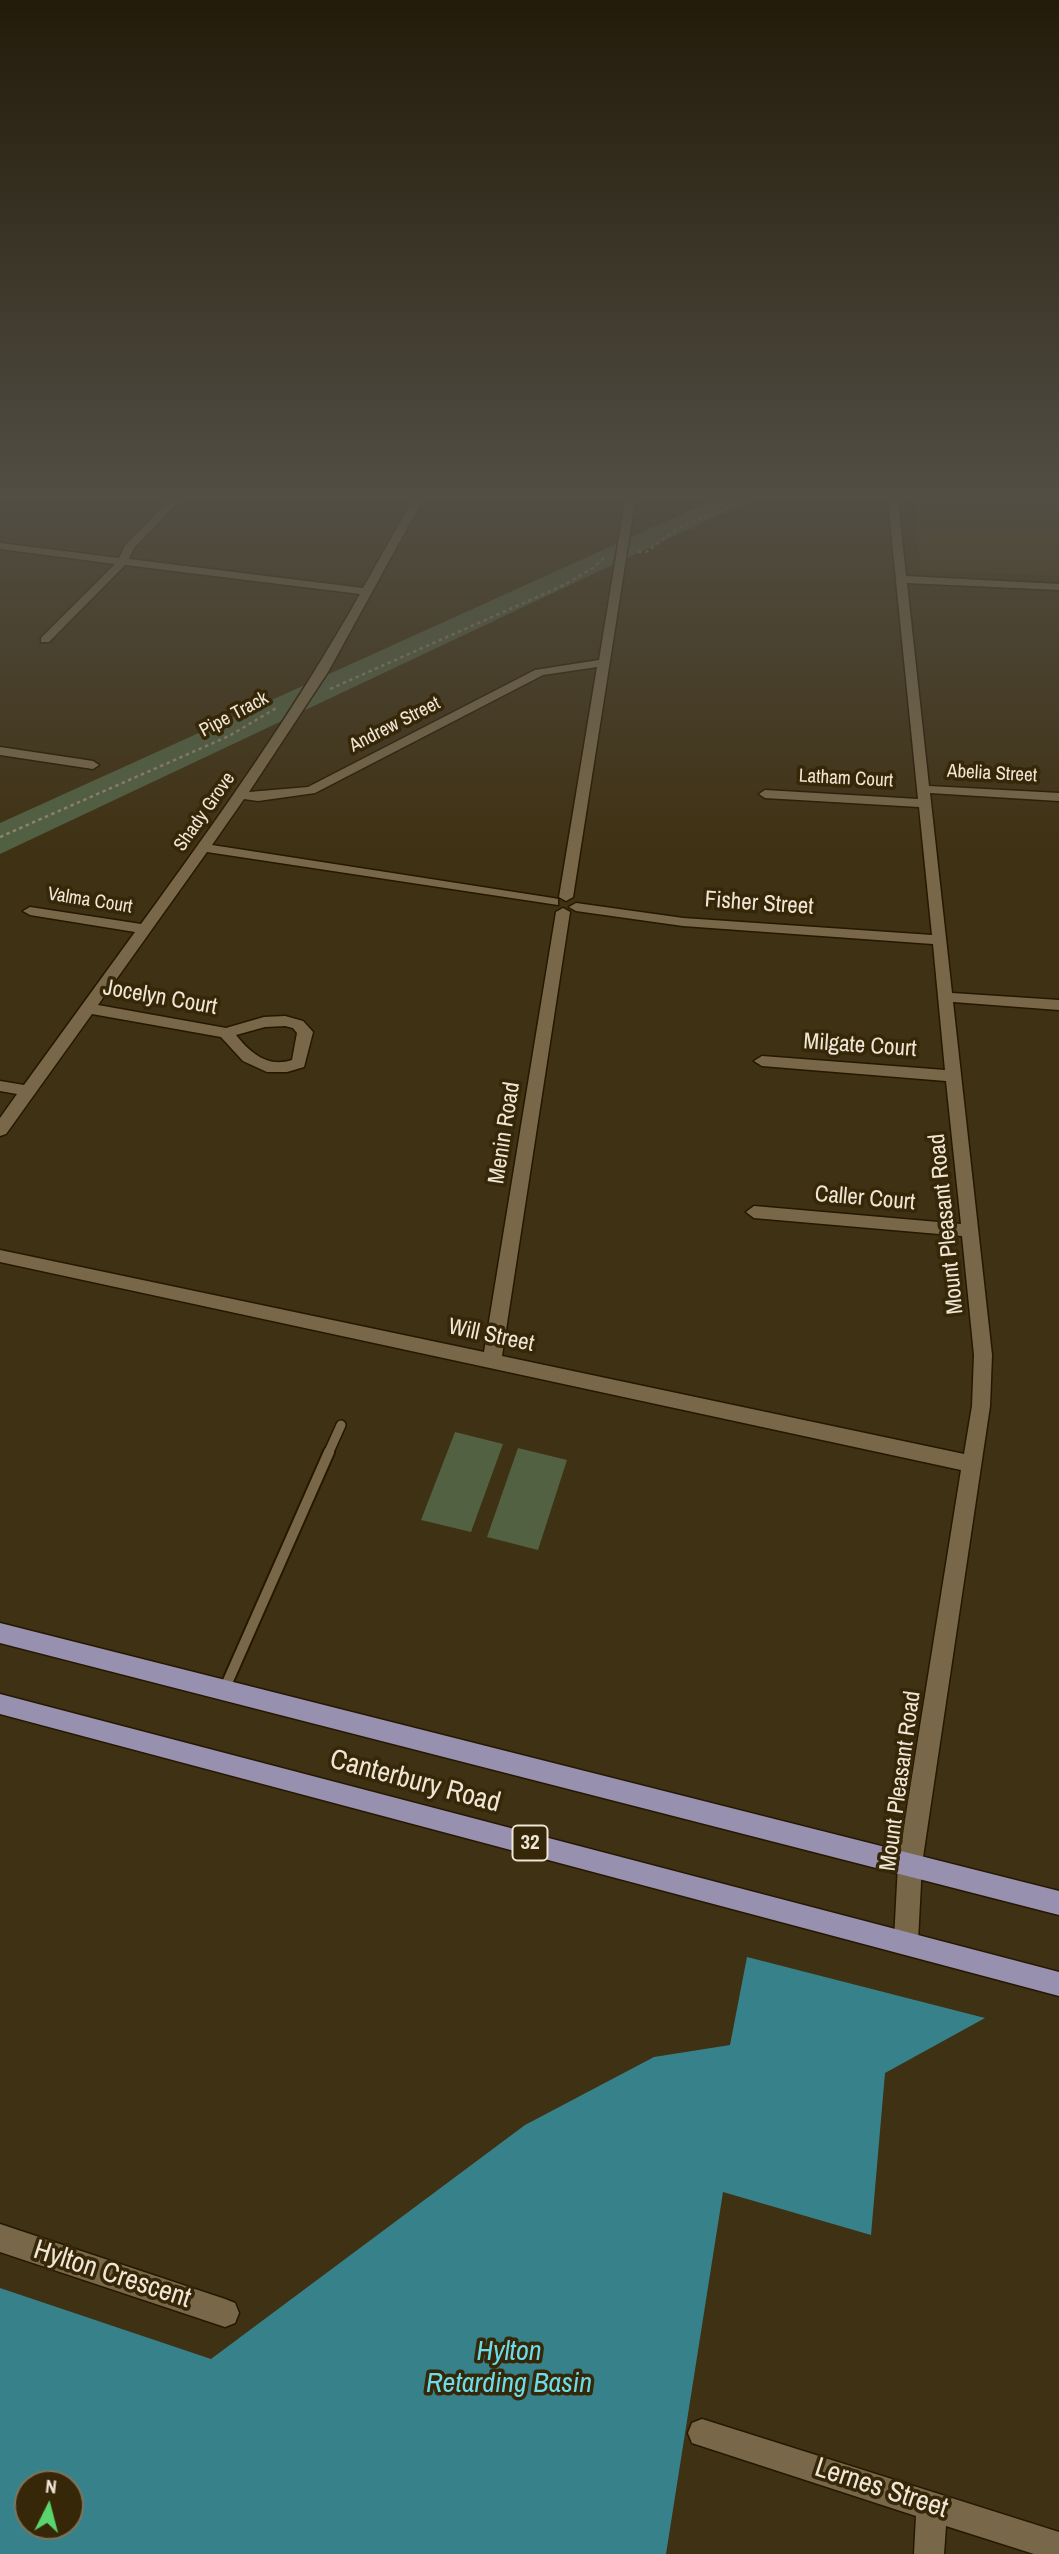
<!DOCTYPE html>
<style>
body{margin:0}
#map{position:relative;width:1059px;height:2554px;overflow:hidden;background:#3f3113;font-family:"Archivo Narrow",sans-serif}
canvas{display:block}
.north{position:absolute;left:14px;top:2470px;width:70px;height:70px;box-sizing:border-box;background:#352708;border:2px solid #7f735a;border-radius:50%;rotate:6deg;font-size:19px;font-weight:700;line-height:28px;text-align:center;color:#efe6d5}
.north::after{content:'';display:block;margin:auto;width:24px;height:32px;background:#5ad56e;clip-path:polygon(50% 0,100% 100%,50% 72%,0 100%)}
</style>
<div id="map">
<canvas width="1059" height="2554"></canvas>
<div class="north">N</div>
</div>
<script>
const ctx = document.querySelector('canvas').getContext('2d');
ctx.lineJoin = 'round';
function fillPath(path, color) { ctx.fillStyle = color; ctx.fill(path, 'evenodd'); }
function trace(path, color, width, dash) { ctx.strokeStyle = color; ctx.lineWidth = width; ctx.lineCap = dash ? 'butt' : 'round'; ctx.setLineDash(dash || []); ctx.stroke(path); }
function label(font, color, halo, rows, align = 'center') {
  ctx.font = font + ' "Archivo Narrow",sans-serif'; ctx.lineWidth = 7; ctx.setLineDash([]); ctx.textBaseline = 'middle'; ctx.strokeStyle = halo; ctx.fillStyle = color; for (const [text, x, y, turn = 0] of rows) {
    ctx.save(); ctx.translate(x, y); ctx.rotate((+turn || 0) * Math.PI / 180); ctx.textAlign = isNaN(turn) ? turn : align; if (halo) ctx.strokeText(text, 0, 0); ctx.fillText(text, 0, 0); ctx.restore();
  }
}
fillPath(new Path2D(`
 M913,501H1059V576L921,570Z`), '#4a3812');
fillPath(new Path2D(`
 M711,501H748L0,854V823Z
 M455,1432L503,1444L471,1532L421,1520Z
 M518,1448L567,1460L538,1550L487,1537Z`), '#526142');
fillPath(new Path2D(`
 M747,1957L985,2018L885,2073L871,2235L723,2192L666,2554H0V2288L211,2359L525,2125L654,2057L730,2045ZM28,2484H70V2526H28Z`), '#37828a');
const laneFar1 = new Path2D(`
 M328,1454L341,1425`);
const lane = new Path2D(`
 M224,1690L329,1452`);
const street = new Path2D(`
 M169,501H179L134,548L129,559L363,588L412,501H422L328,672L249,792L308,787L535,670L599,660L625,501H635L573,897L566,901L559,897L597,667L543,675L315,793L258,801L244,799L212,845L553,898L558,899V905L207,852L98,1005L226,1028L264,1017L285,1016L303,1021L313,1032L304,1067L287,1072H267L243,1061L221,1037L92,1014L6,1134L0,1136V1118L17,1094L0,1091V1081L24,1085L135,932L30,915L23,911L30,907L141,924C219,817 295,710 360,594L125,565L49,642H41V638L115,564L0,549V543L119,558L125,545ZM285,1026L293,1028L297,1033L292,1060C268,1068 250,1053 236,1035L265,1027Z
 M888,501H898L906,576L1059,584V590L907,583L929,786L1059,793V801L930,793L952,993L1059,1000V1010L953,1002L992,1355L990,1406L922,1864L918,1941L915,1950L906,1953L897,1950L894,1941L898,1864L961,1470L0,1262V1250L484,1352L556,912L563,908L570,912L502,1356L964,1454L972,1406L974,1355L962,1236L754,1218L746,1212L754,1206L961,1224L946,1081L762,1066L754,1061L762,1056L945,1070L933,944L683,926L576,911L569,907L576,903L683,918L932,935L919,807L765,798L759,794L765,790L918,799Z
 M0,747L93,761L99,765L93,769L0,755Z
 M0,2224L225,2299L235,2303L239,2313L235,2323L225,2327L0,2252Z
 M702,2419L1059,2532V2554H1034L946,2526L944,2554H914L916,2516L692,2443L688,2433L692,2423Z`);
const primary = new Path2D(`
 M0,1623L1059,1891V1915L0,1643Z
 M0,1694L1059,1972V1996L0,1714Z`);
trace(laneFar1, '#261800', 12);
trace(lane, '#261800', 14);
trace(street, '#261800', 3);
trace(primary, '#261800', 3);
trace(new Path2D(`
 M638,552H646L680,527L744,501
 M330,689L564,585L593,568L606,556
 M0,837L229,736L278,707`), '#93876f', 2.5, [3.5, 3.5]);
trace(laneFar1, '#786849', 9);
trace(lane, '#786849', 10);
fillPath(street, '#786849');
fillPath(primary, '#9790af');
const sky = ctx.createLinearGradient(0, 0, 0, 858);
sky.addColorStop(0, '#231b0a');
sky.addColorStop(0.58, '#524e44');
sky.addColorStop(1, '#524e4400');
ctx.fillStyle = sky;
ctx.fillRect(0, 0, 1059, 858);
label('19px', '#efe6d5', '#352708', [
 ["Pipe Track",234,715,-28],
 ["Andrew Street",395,725,-27],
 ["Abelia Street",992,774,3],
 ["Latham Court",846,779,3],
 ["Shady Grove",205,812,-55],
 ["Valma Court",90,901,9]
]);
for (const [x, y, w] of [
 [530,1843,35]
]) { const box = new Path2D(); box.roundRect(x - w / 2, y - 17.5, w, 35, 5); ctx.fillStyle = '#352708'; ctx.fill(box); trace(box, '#efe6d5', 2); }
label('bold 21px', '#efe6d5', null, [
 ["32",530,1843]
]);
label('23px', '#efe6d5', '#352708', [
 ["Fisher Street",759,904,4],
 ["Jocelyn Court",160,998,10],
 ["Milgate Court",860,1046,4],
 ["Menin Road",505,1133,-81],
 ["Caller Court",865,1199,5],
 ["Mount Pleasant Road",947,1224,-96],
 ["Will Street",491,1336,12],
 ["Mount Pleasant Road",901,1781,-82]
]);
label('28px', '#efe6d5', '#352708', [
 ["Canterbury Road",415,1782,15],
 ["Hylton Crescent",112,2275,18],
 ["Lernes Street",881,2489,18]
]);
label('italic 28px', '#6cdcea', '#352708', [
 ["Hylton",509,2352],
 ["Retarding Basin",509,2384]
]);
</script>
